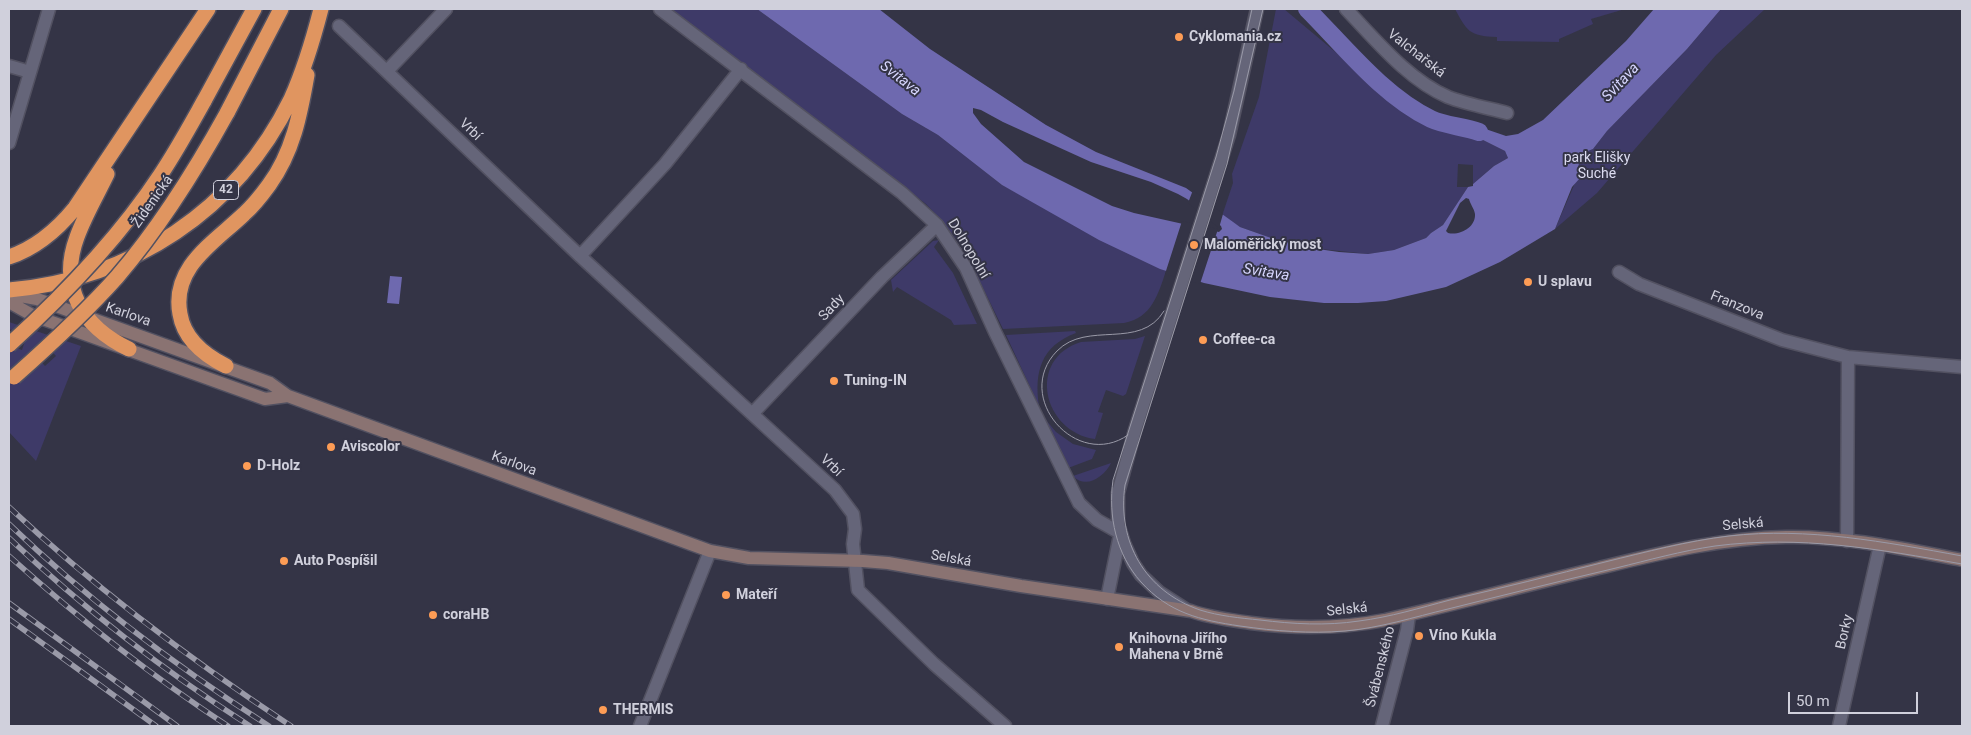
<!DOCTYPE html>
<meta charset="utf-8">
<style>
body{margin:0}
#map{position:relative;width:1971px;height:735px;overflow:hidden;background:#343446;font-family:Roboto,sans-serif}
canvas{display:block}
.frame{position:absolute;inset:0;border:10px solid #d0d0dc;pointer-events:none}
.scale{position:absolute;left:1788px;top:692px;width:130px;height:22px;box-sizing:border-box;border:2px solid #d0d0dc;border-top:0;padding-left:6px;font-size:15px;line-height:18px;white-space:nowrap;color:#d0d0dc;-webkit-text-stroke:4px #343446;paint-order:stroke}
</style>
<div id="map">
<canvas width="1971" height="735"></canvas>
<div class="frame"></div>
<div class="scale">50 m</div>
</div>
<script>
const ctx = document.querySelector('canvas').getContext('2d');
ctx.lineJoin = 'round';
function fillPath(path, color) { ctx.fillStyle = color; ctx.fill(path, 'evenodd'); }
function trace(path, color, width, dash) { ctx.strokeStyle = color; ctx.lineWidth = width; ctx.lineCap = dash ? 'butt' : 'round'; ctx.setLineDash(dash || []); ctx.stroke(path); }
function label(font, color, halo, rows, align = 'center') {
  ctx.font = font + ' Roboto,sans-serif'; ctx.lineWidth = 4; ctx.setLineDash([]); ctx.textBaseline = 'middle'; ctx.strokeStyle = halo; ctx.fillStyle = color; for (const [text, x, y, turn = 0] of rows) {
    ctx.save(); ctx.translate(x, y); ctx.rotate((+turn || 0) * Math.PI / 180); ctx.textAlign = isNaN(turn) ? turn : align; if (halo) ctx.strokeText(text, 0, 0); ctx.fillText(text, 0, 0); ctx.restore();
  }
}
fillPath(new Path2D(`
 M671,9H757L902,114L938,135L1002,185L1166,271C1158,294 1152,318 1124,323L1003,329L965,251L943,222L926,204Z
 M1276,9H1284L1388,96L1428,126L1469,133L1505,151L1508,158L1494,166L1473,184V165L1458,164L1457,187H1468L1443,225L1431,233L1426,238L1394,250L1368,254L1311,248L1274,239L1240,227L1222,216L1233,183L1232,174L1259,97Z
 M1455,9H1625L1591,19L1593,24L1559,39V42L1497,41V37C1469,36 1467,31 1455,9Z
 M1721,9H1765L1716,55L1597,193L1555,229L1575,183L1580,160L1588,151L1593,149L1607,131L1687,49Z
 M939,240L934,247L953,273L977,324L954,325L951,320L897,287L893,292L891,280L933,241Z
 M9,322L81,346L36,461L9,432V345L22,350L27,335L9,329ZM42,341L56,356L45,366L31,351Z
 M1075,331L1076,333C1041,346 1034,372 1039,406L1006,335Z
 M1145,336L1126,394L1123,396L1106,390L1098,412L1103,413L1095,439C1043,432 1026,359 1081,342L1135,339Z
 M1045,419L1056,432L1073,444L1096,450L1092,459L1068,468Z
 M1111,463C1105,476 1086,490 1073,476Z`), '#3e3a68');
fillPath(new Path2D(`
 M757,9H879L930,49L1046,125L1096,152L1186,188L1240,227L1274,239L1311,248L1339,252L1368,254L1394,250L1426,238L1431,233L1443,225L1468,187L1473,186V184L1494,166L1508,158L1505,151L1469,133L1456,132L1458,123L1471,124L1506,136L1518,134L1543,120L1626,41L1654,9H1721L1687,49L1607,131L1593,149L1588,151L1580,160L1577,171L1579,172L1580,178L1572,187L1555,229L1500,262L1446,287L1386,301L1358,303H1324L1270,297L1204,283L1160,269L1099,240L1002,185L938,135L902,114ZM973,108L981,110L1003,122L1091,162L1151,182L1178,194L1187,199L1221,226L1222,229L1219,232L1134,213L1112,206L1024,162L981,124L973,113ZM1466,198L1469,199C1470,204 1474,208 1475,214C1476,227 1460,236 1448,233L1446,231L1460,203Z
 M390,276L402,277L399,304L387,303Z`), '#6e69af');
fillPath(new Path2D(`
 M1193,190L1223,214L1219,228L1188,203Z
 M1182,221L1218,229L1200,284L1165,274Z`), '#343446');
trace(new Path2D(`
 M1307,9C1344,46 1383,96 1431,119C1446,126 1463,126 1479,132`), '#6e69af', 18);
const street = new Path2D(`
 M660,9L902,193L937,225L966,268L995,332L1079,503L1097,520L1120,533
 M1346,9C1375,39 1408,80 1448,97C1466,104 1488,108 1507,113
 M339,26L580,256L835,490L853,514L855,529L853,544L858,590L934,664L1005,726
 M9,66L30,72
 M387,71L446,9
 M9,143L49,9
 M580,256L665,164L741,69
 M1619,272L1639,284L1782,340L1848,357L1962,367
 M752,414L882,277L937,225
 M1847,541L1848,357
 M1107,599L1120,535
 M1187,610L1159,592L1141,575L1133,563L1124,543L1118,524V493L1135,430L1229,135L1257,9
 M640,726L710,551
 M1382,726L1407,630L1409,615
 M1839,726L1880,545`);
const secondary = new Path2D(`
 M9,294L37,299L270,383L288,396L688,543L710,551L749,558L863,561L888,563L1021,586L1191,611C1211,618 1231,620 1251,623C1297,629 1339,629 1385,620C1456,604 1527,585 1599,568C1661,553 1721,538 1786,537C1845,536 1904,549 1962,560
 M9,302L32,315L265,399L288,396`);
const highway = new Path2D(`
 M204,101L254,9
 M227,113L281,9
 M107,174C97,195 85,215 77,237C58,288 83,327 129,349
 M9,257C36,248 57,230 75,208L208,9
 M9,290C132,279 236,211 291,99C304,70 313,40 321,9
 M226,366C204,355 184,339 180,314C171,267 215,242 244,214C253,206 261,196 269,185C293,152 300,115 307,75`);
trace(street, '#525161', 15);
trace(secondary, '#525161', 15);
trace(highway, '#525161', 18);
trace(street, '#656579', 12);
trace(secondary, '#8a7372', 12);
trace(highway, '#e09560', 15);
trace(new Path2D(`
 M1252,9L1234,91L1216,157L1113,480C1108,516 1116,554 1141,582C1169,613 1200,620 1240,626C1275,631 1310,634 1345,631C1380,628 1414,617 1448,609C1504,595 1560,581 1616,568C1649,560 1681,551 1715,546C1800,535 1878,549 1962,564
 M1263,9L1227,164L1125,485C1117,542 1145,591 1200,610C1219,616 1240,618 1260,620C1293,624 1326,626 1359,621C1390,617 1420,608 1450,600C1502,588 1554,575 1605,562C1646,552 1687,541 1729,536C1808,527 1885,542 1962,556
 M1128,435C1077,471 1012,397 1057,351C1087,320 1140,351 1164,311`), '#9a9aa8', 1);
const rail = new Path2D(`
 M9,507C96,589 191,660 291,726
 M9,524C88,600 177,667 269,726
 M9,538C83,608 164,671 250,726
 M9,556C78,618 150,675 228,726
 M9,603L177,726
 M9,619L156,726`);
trace(rail, '#9a9aa8', 5.5);
trace(rail, '#343446', 4, [11]);
const highwayBridge = new Path2D(`
 M9,345C65,294 119,238 161,174C177,150 190,126 204,101
 M14,377C50,345 85,313 117,277C160,227 195,171 227,113`);
trace(highwayBridge, '#525161', 18, []);
trace(highwayBridge, '#e09560', 15);
for (const [x, y, r, color] of [
 [1179,37,5,"#fd9c55"],
 [1194,245,5,"#fd9c55"],
 [1528,282,5,"#fd9c55"],
 [1203,340,5,"#fd9c55"],
 [834,381,5,"#fd9c55"],
 [331,447,5,"#fd9c55"],
 [247,466,5,"#fd9c55"],
 [284,561,5,"#fd9c55"],
 [726,595,5,"#fd9c55"],
 [433,615,5,"#fd9c55"],
 [1419,636,5,"#fd9c55"],
 [1119,647,5,"#fd9c55"],
 [603,710,5,"#fd9c55"]
]) { const dot = new Path2D(); dot.arc(x, y, r, 0, 2 * Math.PI); ctx.fillStyle = color; ctx.fill(dot); trace(dot, '#343446', 2); }
for (const [x, y, w] of [
 [226,190,25]
]) { const box = new Path2D(); box.roundRect(x - w / 2, y - 9.5, w, 19, 4); ctx.fillStyle = '#343446'; ctx.fill(box); trace(box, '#d0d0dc', 1); }
label('bold 12px', '#d0d0dc', null, [
 ["42",226,190]
]);
label('bold 14px', '#d0d0dc', '#343446', [
 ["Cyklomania.cz",1189,37],
 ["Maloměřický most",1204,245],
 ["U splavu",1538,282],
 ["Coffee-ca",1213,340],
 ["Tuning-IN",844,381],
 ["Aviscolor",341,447],
 ["D-Holz",257,466],
 ["Auto Pospíšil",294,561],
 ["Mateří",736,595],
 ["coraHB",443,615],
 ["Víno Kukla",1429,636],
 ["Knihovna Jiřího",1129,639],
 ["Mahena v Brně",1129,655],
 ["THERMIS",613,710]
], 'left');
label('14px', '#d0d0dc', '#343446', [
 ["Valchařská",1416,54,38],
 ["Vrbí",470,130,44],
 ["Židenická",153,202,-55],
 ["Dolnopolní",968,249,59],
 ["Franzova",1737,306,22],
 ["Sady",832,308,-47],
 ["Karlova",128,315,19],
 ["Karlova",514,464,20],
 ["Vrbí",831,466,44],
 ["Selská",1743,525,-5],
 ["Selská",951,559,10],
 ["Selská",1347,610,-6],
 ["Borky",1845,632,-77],
 ["Švábenského",1381,667,-76]
]);
label('14px', '#dcdcf0', '#343446', [
 ["park Elišky",1597,158],
 ["Suché",1597,174]
]);
label('italic 15px', '#d7d6fe', '#343446', [
 ["Svitava",900,79,38],
 ["Svitava",1621,83,-47],
 ["Svitava",1266,273,9]
]);
</script>
